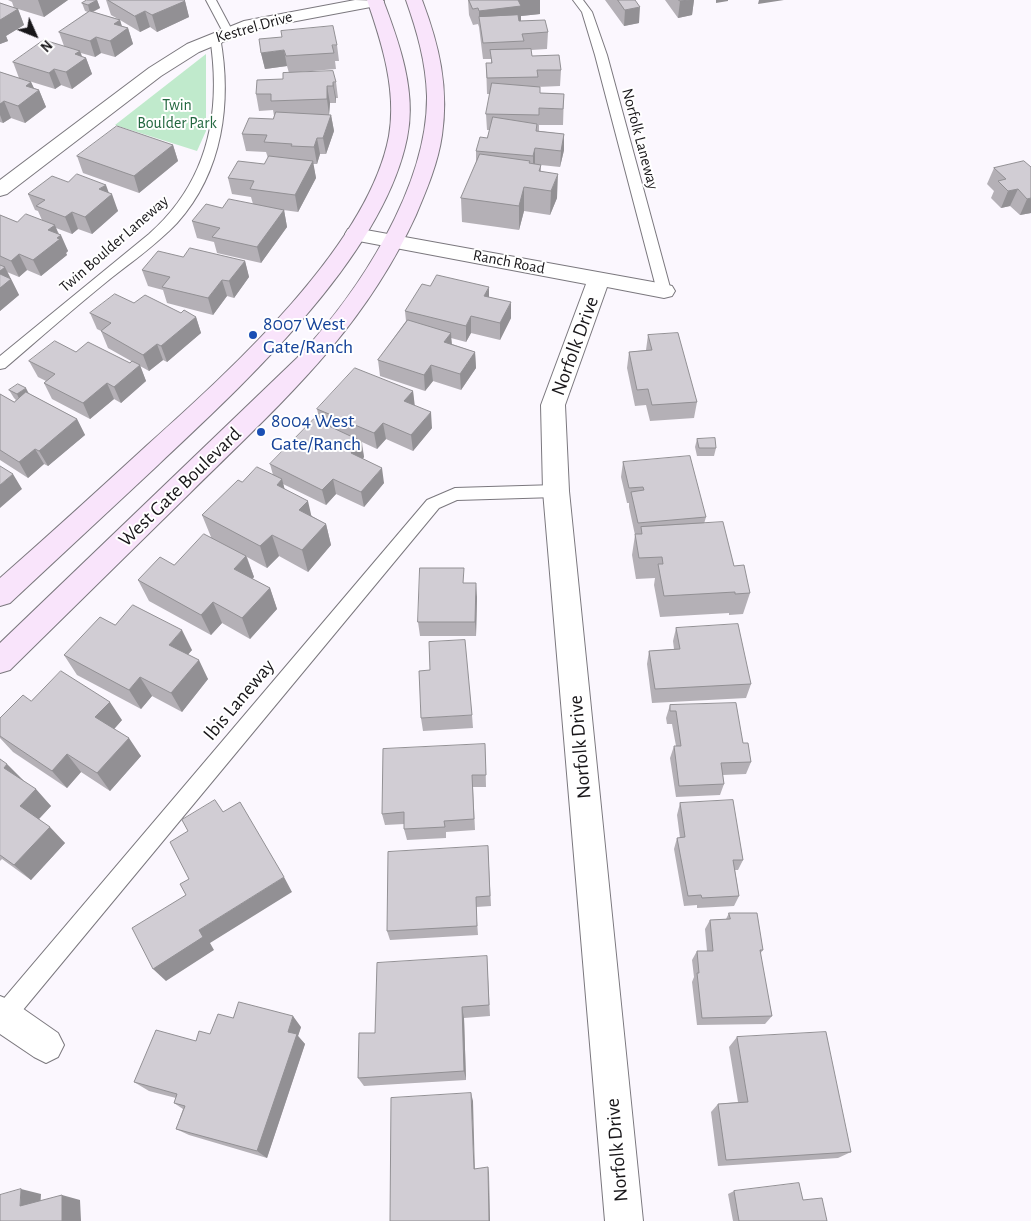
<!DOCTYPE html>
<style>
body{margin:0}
#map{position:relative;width:1031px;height:1221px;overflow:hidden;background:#fbf7fe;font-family:"Alegreya Sans",sans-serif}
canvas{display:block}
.north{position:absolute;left:10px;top:10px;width:50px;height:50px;-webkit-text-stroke:4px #fff;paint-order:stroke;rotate:134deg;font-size:14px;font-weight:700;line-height:20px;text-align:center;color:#181619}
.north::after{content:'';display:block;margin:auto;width:18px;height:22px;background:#181619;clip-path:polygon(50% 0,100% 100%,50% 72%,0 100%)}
</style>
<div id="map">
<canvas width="1031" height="1221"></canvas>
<div class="north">N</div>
</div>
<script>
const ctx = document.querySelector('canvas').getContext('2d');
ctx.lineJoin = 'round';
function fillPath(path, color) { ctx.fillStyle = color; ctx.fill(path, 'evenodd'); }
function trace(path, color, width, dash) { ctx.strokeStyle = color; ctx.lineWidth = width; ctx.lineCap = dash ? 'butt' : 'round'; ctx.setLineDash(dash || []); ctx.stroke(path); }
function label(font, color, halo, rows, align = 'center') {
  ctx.font = font + ' "Alegreya Sans",sans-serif'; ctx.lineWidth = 4; ctx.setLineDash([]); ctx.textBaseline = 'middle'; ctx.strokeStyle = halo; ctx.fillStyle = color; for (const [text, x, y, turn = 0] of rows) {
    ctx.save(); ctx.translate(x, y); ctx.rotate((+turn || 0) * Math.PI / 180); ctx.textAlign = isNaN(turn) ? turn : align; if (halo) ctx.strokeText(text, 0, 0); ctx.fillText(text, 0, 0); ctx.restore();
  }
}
fillPath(new Path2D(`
 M206,54V131L197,151L115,125Z`), '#c0eacc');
const service = new Path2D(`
 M206,0H216L233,32L232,34H224Z
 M573,0H583L592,12L607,55L671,291L669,294H659L657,291L595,55L582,12Z
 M215,34L220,37C232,102 223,172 177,223C157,244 133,261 110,279C74,308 40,338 5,368L0,369V356L149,234C208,182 222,113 210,37Z
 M556,485L562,487L564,491L562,495L556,497L457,500L439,508L8,1028L0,1031V1003L427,500L455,488Z`);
const minor = new Path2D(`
 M355,0L384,1L382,5L376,6L254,29L199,52L161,76L7,194L0,196V180L149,68L187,44L244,21Z
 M355,228L664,284L672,286L675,291L672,296L664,298L607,287L565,405L569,491L643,1221H605L543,491L541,405L586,284L348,239L345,234L348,229Z
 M0,996L12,1001L58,1033L64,1045L58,1057L46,1063L34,1057L0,1034Z`);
const secondary = new Path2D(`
 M367,0H383C399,42 417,92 407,138C383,257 244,384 158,465C109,511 59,557 10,603L0,606V578C48,536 95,493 143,449C225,375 368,248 389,136C397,91 382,43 367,0Z
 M406,0H422C439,45 449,87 442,135C438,163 427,189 416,215C362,333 280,404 190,493C130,552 70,611 10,670L0,673V643L297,358C358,294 428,187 427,96C426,62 417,31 406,0Z`);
trace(service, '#7b787e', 2);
trace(minor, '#7b787e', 2);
trace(secondary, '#7b787e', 2);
fillPath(service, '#fff');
fillPath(minor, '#fff');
fillPath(secondary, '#f9e4fb');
fillPath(new Path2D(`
 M8,0H68L44,17L18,9L24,25L6,36L8,41L0,44V3L14,8L12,2Z
 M97,0L100,8L93,12L118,19L111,15L106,0H184L185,1L189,17L157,32L150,27L140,32L120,20L122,26L128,28L133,44L115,57L101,53L95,57L81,53L82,57L86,58L92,74L72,89L61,85L55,89L19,78L13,62L64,46L59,32L88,12L85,11L82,3Z
 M468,0H540V14L521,16V21L548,32L547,49L531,50L532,56L561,70L560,86L537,87L540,93L564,94L563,125H539V131L564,134V150L560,167L541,165V171L557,198L550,215L524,211L519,230L462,222L461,198L476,163V151L487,138L490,130H487L486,114L490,94H487L486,63H491V59H483L479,27L478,24L473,25L469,15Z
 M605,0H635L639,23L624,26Z
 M665,0H694L692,15L678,18Z
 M337,45L339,61H335L336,69L289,73L287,66L265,69L261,53Z
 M0,72L31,82L34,88L39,90L46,107L25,123L11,118L3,123L0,122Z
 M336,82L338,98H336V103H330L329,115H331L334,131L326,154H320L317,164H313L316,178L298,212L276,209L284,210L287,227L261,263L217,253L214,242L197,238L192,221L222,208L253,204L251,197L232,194L228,178L264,164L268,158L266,152L246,151L242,134L273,119L274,116L273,110L259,111L256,94Z
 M173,145L178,161L139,193L83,173L77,156Z
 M1024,161L1031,213L1020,215L1010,206L1001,208L991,198L994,191L987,184L994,168Z
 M68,182L109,193L118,211L92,234L78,229L72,234L56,228L68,251L66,253L67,255L41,276L27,270L19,277L7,272L10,278L11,279L19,295L0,311V215L17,222L42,220L38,211L35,210L28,194Z
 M183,257L245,261L249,277L234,298L227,296L213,315L167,303L163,290L148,286L142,270Z
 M430,286L489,297L511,318L500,340L471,333L466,342L451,338L452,344L475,352L476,368L461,390L433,381L425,391L380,376L378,360L406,321L405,311Z
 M90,313H181L196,317L201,333L167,362L163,360L149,371L140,366L146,381L121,403L114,399L90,419L52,399L44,383L46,381L38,377L29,361L76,352L130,363L131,361L108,348L101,331L97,329Z
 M648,335L697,402L694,418L650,421L646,405L635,406L627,368L629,352L646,350Z
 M9,390L28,393L77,419L85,435L48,466L44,464L28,478L0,460V394L14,402L16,400L14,398Z
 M413,391L414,405L432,428L413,451L386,439L377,449L362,442L364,457L363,459L384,483L364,507L336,494L326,505L283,484L284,488L312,516L326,524L331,545L308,572L279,556L267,568L247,557L254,577L252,579L270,588L277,609L250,639L222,623L211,635L149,601L138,580L174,565L211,537L202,515L242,482L273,475L270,464L320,422L317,409Z
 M697,439L716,448L714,456H697L695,447Z
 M623,462L706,517L704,524L734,566L750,593L743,614L729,615V613L660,617L654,585L655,578L636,579L632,555L635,535L629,507V503H627L621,477Z
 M465,583L477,597L476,636H420L418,622Z
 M115,625L192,650L188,654L208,679L182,712L152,696L141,709L77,675L64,655Z
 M676,628L751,684L746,698L652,703L647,664L649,651L674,649L673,641Z
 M31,701L122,720L114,729L141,756L110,791L81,772L67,788L13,752L0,738V718Z
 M670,705L743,743L751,762L746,774L723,775L724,784L720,795L676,797L670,758L674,746H676L672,724H667L666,718Z
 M472,715L473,728L423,731L421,718Z
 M485,744L486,787H473L475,830L446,832V838L407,840L404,829V824L385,825L382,814Z
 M0,759L51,806L39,819L65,843L31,880L2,859L0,861Z
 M680,803L743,860L738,870H735L739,896L734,906L697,908V905L684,906L674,849L677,838H680L677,815Z
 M488,846L491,906L476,907L478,935L390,940L387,931Z
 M729,913L763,950L760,954L772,1016L765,1024L697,1025L692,982L694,977L692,960L697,951H707L705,929L710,920L726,919Z
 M487,956L490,1016L464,1018L466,1080L364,1086L358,1078L375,1033Z
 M233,1018L301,1027L298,1036L305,1044L267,1158L189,1135L176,1129L183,1109L174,1103L176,1098L149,1091L134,1082L196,1041L210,1034Z
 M737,1037L851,1152L838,1158L718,1166L711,1112L718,1104L738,1102L729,1047Z
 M734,1191L803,1200L827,1221H733L728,1194Z`), '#b4b0b6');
fillPath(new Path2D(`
 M38,0H68L44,17Z
 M97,0L100,8L90,13L88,5Z
 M518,0H540V14L521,16V22L479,17V11Z
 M690,0H694L692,15L678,18L680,1Z
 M716,0H728V1L716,3Z
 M759,0H784L758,4Z
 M185,1L189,17L157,32L152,15Z
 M640,7L639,23L624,26L625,10Z
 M18,9L24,25L6,36L8,41L0,44V20Z
 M145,11L150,27L140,32L135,16Z
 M120,20L123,31L128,28L133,44L115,57L110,41L114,24Z
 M96,37L101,53L95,57L90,41Z
 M284,50L287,66L265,69L261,53Z
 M80,51L83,60L86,58L92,74L72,89L66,72L75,54Z
 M54,69L61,85L55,89L49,73Z
 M31,82L36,93L39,90L46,107L25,123L18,106L26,86Z
 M333,82L336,98V103L333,86Z
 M327,86L330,103L329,115L327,99Z
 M4,101L11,118L3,123L0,115V104Z
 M331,115L334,131L326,154L323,138Z
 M564,134V150L560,167L561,151Z
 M317,138L320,154L317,164L314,147Z
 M173,145L178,161L139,193L134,176Z
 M535,148V165L533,172V156Z
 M313,161L316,178L298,212L295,195Z
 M558,174L557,198L550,215L551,191Z
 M106,185L110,196L112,194L118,211L92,234L85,217L99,189Z
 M524,187V211L519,230V206Z
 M1018,189L1010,206L1001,208L1008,191Z
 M1031,198V213L1020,215L1027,199Z
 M284,210L287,227L261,263L257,247Z
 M72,212L78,229L72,234L65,217Z
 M55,225L59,236L61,235L68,251L66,253L67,255L41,276L33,260L48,230Z
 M19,254L27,270L19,277L11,261Z
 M245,261L249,277L234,298L229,281Z
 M5,267L19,295L0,311V271Z
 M222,280L227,296L213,315L208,298Z
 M489,287V304L484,296Z
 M511,302V318L500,340V323Z
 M471,316V333L466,342V326Z
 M196,317L201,333L167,362L161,346Z
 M451,333L452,349L444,342Z
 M157,344L163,360L149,371L143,355Z
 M475,352L476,368L461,390L460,374Z
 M140,365L146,381L121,403L114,387Z
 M431,365L433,381L425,391L424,375Z
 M107,383L114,399L90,419L83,403Z
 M26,388L30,396L21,403L17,394Z
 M413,391L415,407L404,401Z
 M431,412L432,428L413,451L411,435Z
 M77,419L85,435L48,466L39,451Z
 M383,423L386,439L377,449L374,433Z
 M361,441L364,457L354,468L351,453Z
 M35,449L44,464L28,478L19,462Z
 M382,468L384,483L364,507L361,492Z
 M13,474L22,489L0,508V485Z
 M282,479L288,502L277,485Z
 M333,479L336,494L326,505L322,490Z
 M308,501L313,523L299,510Z
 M326,524L331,545L308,572L302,550Z
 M272,535L279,556L267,568L260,546Z
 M246,556L254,577L242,590L234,569Z
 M476,583L477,597L476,636L475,622Z
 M270,588L277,609L250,639L242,618Z
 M213,602L222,623L211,635L201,615Z
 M182,630L192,650L180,664L169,645Z
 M199,660L208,679L182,712L171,693Z
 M140,677L152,696L141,709L129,690Z
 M110,702L122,720L108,736L95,717Z
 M129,738L141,756L110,791L97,773Z
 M67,754L81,772L67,788L52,771Z
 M7,764L24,781L4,768Z
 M36,789L51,806L36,822L20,806Z
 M50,827L65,843L31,880L14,865Z
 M284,877L292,892L210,943L214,950L166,981L153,969L199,930Z
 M462,1007L464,1018L466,1080L464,1071Z
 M293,1016L301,1027L298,1036L305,1044L267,1158L257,1151L288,1032Z
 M471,1093L473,1101L475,1174L474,1169Z
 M488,1167L489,1173L490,1221H489Z
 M21,1189L41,1194L40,1210L20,1206Z
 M62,1195L80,1200L81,1221H62Z`), '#929094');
const building = new Path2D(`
 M87,0H97L88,5L82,3Z
 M108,0H184L185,1L152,15L145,11L135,16Z
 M469,0H522H518L521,6L479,11L478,8L473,9Z
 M618,0H635L640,7L625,10Z
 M679,0H690L680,1Z
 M0,3L18,9L0,20Z
 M90,11L120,20L114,24L128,28L110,41L96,37L90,41L59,32Z
 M518,15L519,21L545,20L548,32L522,34L524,41L483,43L479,17Z
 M333,26L337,45H332L334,53L286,56L284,50L261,53L259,39L282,37L281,31Z
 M44,40L80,51L75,54L86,58L66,72L54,69L49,73L13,62Z
 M531,49L532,56L559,55L561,70H537L538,77L487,78L486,63H492L490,50Z
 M333,71L336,82H333V86H327V99L271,101V94H256L257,80L283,79V73Z
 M0,72L31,82L26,86L39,90L18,106L4,101L0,104Z
 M492,83L540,87V93L564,94L563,109L539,108V115L486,114Z
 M276,112L331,115L323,138H317L314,147L291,146L292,144L264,142L267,135L242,134L249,118L273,119Z
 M493,117L537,124L536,131L564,134L561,151L535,148L533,156L476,151L480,137L487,138Z
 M117,126L173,145L134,176L77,156Z
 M480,154L530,161L529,163L541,165L539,171L558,174L551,191L524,187L519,206L461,198Z
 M269,156L313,161L295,195L250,189L254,181L228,178L238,161L264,164Z
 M1024,161L1031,167V198L1027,199L1018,189L1008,191L998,181L1006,179L994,168Z
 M77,174L106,185L99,189L112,194L85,217L72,212L65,217L36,206L45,200L28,194L52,176L68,182Z
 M229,199L284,210L257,247L212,237L220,228L192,221L206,204L222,208Z
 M26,214L55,225L48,230L61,235L57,238L60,239L33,260L19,254L11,261L0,256V215L17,222Z
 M190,248L245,261L229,281L222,280L208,298L162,287L170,277L142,270L158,251L183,257Z
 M0,265L5,267L0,271Z
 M0,274L11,279L0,288Z
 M437,275L489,287L484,296L511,302L500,323L471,316L466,326L405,311L422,284L430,286Z
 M115,294L134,303L145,295L181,313L184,310L196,317L161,346L157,344L143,355L101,331L111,323L90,313Z
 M408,320L451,333L444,342L475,352L460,374L431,365L424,375L378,360Z
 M678,333L697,402L652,405L648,389L637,390L629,352L652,350L648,335Z
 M55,341L76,352L88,342L130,363L132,361L140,365L114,387L107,383L83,403L44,383L55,374L29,361Z
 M355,368L413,391L404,401L431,412L411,435L383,423L374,433L317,409Z
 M18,384L26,388L17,394L9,390Z
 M26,392L77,419L39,451L35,449L19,462L0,450V394L14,402Z
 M314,419L361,441L351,453L382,468L361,492L333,479L322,490L270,464Z
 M715,438L716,448H699L697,439Z
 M690,456L706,517L638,523L631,492L644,490L643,487L629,488L623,462Z
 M0,466L13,474L0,485Z
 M257,467L282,479L277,485L308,501L299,510L326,524L302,550L272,535L260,546L202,515L238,480L242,482Z
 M723,522L734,566L744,565L750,593L735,594V592L664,596L658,564H663L662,557L639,558L635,534H642L641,527Z
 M204,534L246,556L234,569L270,588L242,618L213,602L201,615L138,580L160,557L174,565Z
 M420,568H464L463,583H476L475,622H418Z
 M133,605L182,630L169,645L199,660L171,693L140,677L129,690L64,655L100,617L115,625Z
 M738,624L751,684L655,689L649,651L680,649L676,628Z
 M465,640L472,715L421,718L419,671L430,670L429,642Z
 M61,671L110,702L95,717L129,738L97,773L67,754L52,771L0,736V718L23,695L31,701Z
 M736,703L743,743H748L751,762L721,763L724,784L679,786L674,746H681L676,711H670V705Z
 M485,744L486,775H472L474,819L444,821L445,827L404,829V812L382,814L383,749Z
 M0,759L7,764L4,768L36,789L20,806L50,827L14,865L0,855Z
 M215,800L223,812L240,802L284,877L199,930L203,937L153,969L132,928L186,895L180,884L189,879L170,842L188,831L182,820Z
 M733,800L743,860H733L739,896L702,898L701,895L688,896L677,838L685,837L680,803Z
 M488,846L490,896L476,897L477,926L387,931L388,852Z
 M729,913H757L763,950H760L772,1016L702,1018L697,973H699L697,951H713L710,920L730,919Z
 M487,956L489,1005L462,1007L464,1071L358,1078L359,1033H375L377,963Z
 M239,1002L293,1016L288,1032L297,1034L257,1151L176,1129L185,1106L174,1103L177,1094L134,1082L156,1030L196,1041L199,1031L210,1034L218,1014L233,1018Z
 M826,1032L851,1152L726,1160L718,1104L748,1102L737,1037Z
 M471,1093L474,1169L488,1167L489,1221H390L391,1098Z
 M799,1183L803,1200L822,1198L827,1221H739L734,1191Z
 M21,1189L20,1206L62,1195V1221H0V1195Z`);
fillPath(building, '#d1cdd4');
trace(building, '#929094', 1);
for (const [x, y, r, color] of [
 [253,335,5,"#1a4fb4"],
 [261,432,5,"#1a4fb4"]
]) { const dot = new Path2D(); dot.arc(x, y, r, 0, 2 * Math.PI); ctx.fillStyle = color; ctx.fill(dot); trace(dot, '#fff', 2); }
label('16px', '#181619', '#fff', [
 ["Kestrel Drive",254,27,-16],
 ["Norfolk Laneway",640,139,75],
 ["Twin Boulder Laneway",114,244,-41],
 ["Ranch Road",509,262,11]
]);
label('16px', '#22673f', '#fff', [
 ["Twin",177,105],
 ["Boulder Park",177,123]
]);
label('20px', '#164399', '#fff', [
 ["8007 West",263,324],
 ["Gate/Ranch",263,347],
 ["8004 West",271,421],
 ["Gate/Ranch",271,444]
], 'left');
label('20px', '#181619', '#fff', [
 ["Norfolk Drive",575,346,-70],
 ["West Gate Boulevard",180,487,-44],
 ["Ibis Laneway",239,700,-50],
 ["Norfolk Drive",580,747,-95],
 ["Norfolk Drive",617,1150,-95]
]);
</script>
